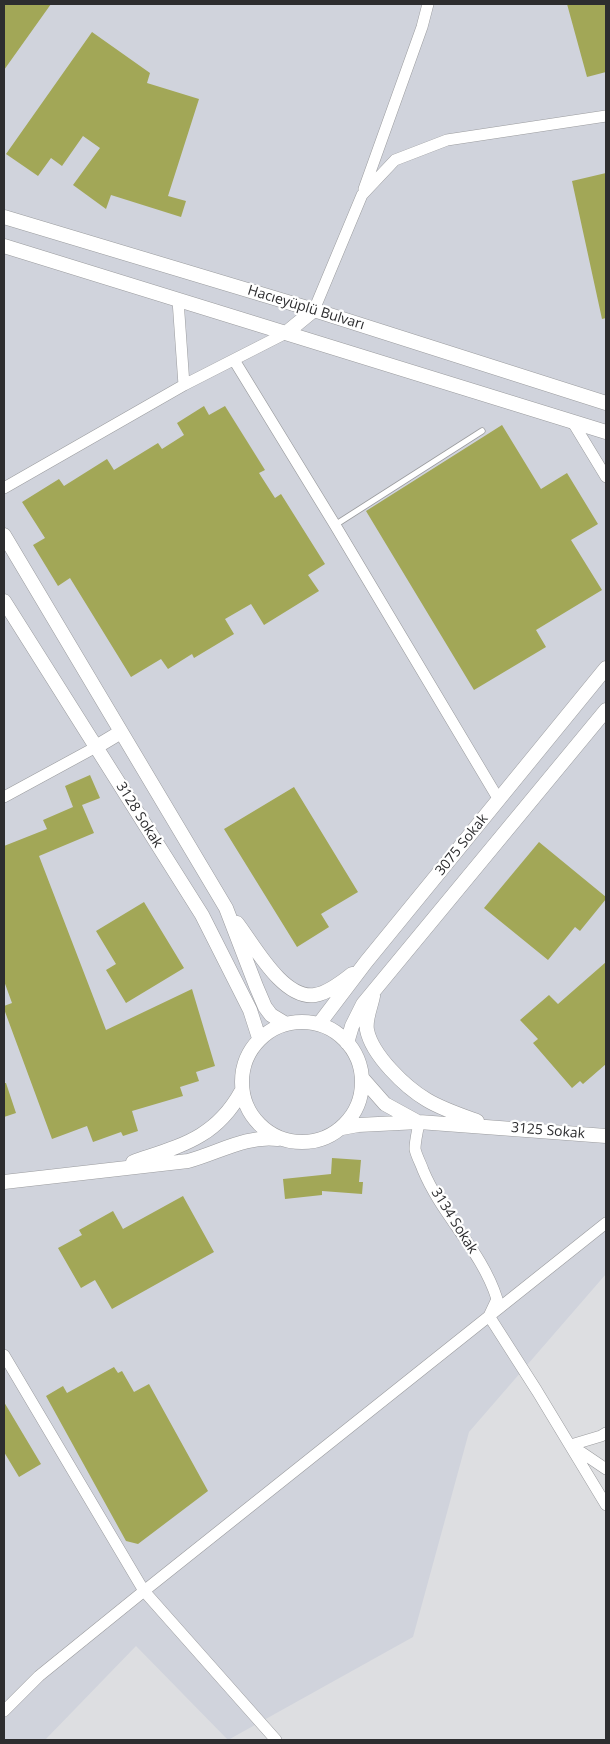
<!DOCTYPE html>
<meta charset="utf-8">
<style>
body{margin:0}
#map{position:relative;width:610px;height:1744px;overflow:hidden;background:#dddee1;font-family:"Open Sans",sans-serif}
canvas{display:block}
.frame{position:absolute;inset:0;border:5px solid #2d2d2f;pointer-events:none}
</style>
<div id="map">
<canvas width="610" height="1744"></canvas>
<div class="frame"></div>
</div>
<script>
const ctx = document.querySelector('canvas').getContext('2d');
ctx.lineJoin = 'round';
function fillPath(path, color) { ctx.fillStyle = color; ctx.fill(path, 'evenodd'); }
function trace(path, color, width, dash) { ctx.strokeStyle = color; ctx.lineWidth = width; ctx.lineCap = dash ? 'butt' : 'round'; ctx.setLineDash(dash || []); ctx.stroke(path); }
function label(font, color, halo, rows, align = 'center') {
  ctx.font = font + ' "Open Sans",sans-serif'; ctx.lineWidth = 4.5; ctx.setLineDash([]); ctx.textBaseline = 'middle'; ctx.strokeStyle = halo; ctx.fillStyle = color; for (const [text, x, y, turn = 0] of rows) {
    ctx.save(); ctx.translate(x, y); ctx.rotate((+turn || 0) * Math.PI / 180); ctx.textAlign = isNaN(turn) ? turn : align; if (halo) ctx.strokeText(text, 0, 0); ctx.fillText(text, 0, 0); ctx.restore();
  }
}
fillPath(new Path2D(`
 M4,4H606V1274L469,1432L413,1637L228,1740L136,1646L45,1740H4Z`), '#d0d3dc');
fillPath(new Path2D(`
 M4,4H51L4,70Z
 M567,4H606V72L587,77Z
 M92,32L150,73L147,83L199,99L168,196L186,201L181,217L111,195L106,209L73,185L100,148L83,136L62,166L51,158L38,176L6,154Z
 M606,173V318L602,319L572,181Z
 M204,406L209,415L225,406L265,470L259,473L275,498L281,494L325,564L308,575L319,591L264,625L251,604L225,619L234,634L194,658L192,654L168,669L161,659L131,677L70,578L58,586L33,545L45,538L22,502L59,479L64,486L107,459L114,470L158,443L162,449L184,435L177,423Z
 M502,425L541,489L567,473L598,524L571,540L602,590L536,630L546,647L474,690L366,511Z
 M90,775L100,798L82,805L94,833L39,856L106,1030L192,989L215,1066L196,1072L199,1081L180,1087L183,1096L132,1111L138,1131L123,1136L121,1132L93,1142L87,1126L52,1139L4,1009V1006L12,1003L4,981V846L47,829L43,820L73,807L65,786Z
 M294,787L358,892L321,914L329,927L297,947L224,829Z
 M539,842L606,897V899L580,931L575,927L548,960L484,908Z
 M144,902L184,968L126,1003L106,970L116,964L96,931Z
 M606,962V1064L583,1084L580,1081L572,1088L533,1043L538,1039L520,1020L549,995L558,1004Z
 M4,1083H6L16,1113L4,1117Z
 M332,1158L361,1160L359,1182H363L362,1194L322,1191V1195L285,1199L283,1179L331,1174Z
 M183,1196L214,1252L112,1309L95,1280L81,1288L58,1248L82,1235L79,1230L113,1211L123,1229Z
 M114,1367L118,1373L122,1371L134,1392L149,1384L208,1491L138,1544L126,1541L46,1396L63,1386L67,1393Z
 M4,1402L41,1464L19,1477L4,1452Z`), '#a2a757');
const service = new Path2D(`
 M335,525L482,431`);
const minor = new Path2D(`
 M364,189L422,27L428,4
 M178,300L184,385
 M314,310L362,195L395,160L447,140L606,116
 M234,360L335,525L499,800
 M572,421L606,477
 M4,488L184,385L286,333
 M4,797L96,747
 M419,1122C418,1130 415,1140 415,1149C416,1155 421,1164 423,1170C442,1216 482,1251 497,1299L489,1316L537,1391L606,1505
 M4,1355L144,1591L276,1740
 M571,1445L601,1436L606,1433
 M575,1448L606,1469
 M4,1711L39,1676L144,1591L606,1223`);
const tertiary = new Path2D(`
 M4,217L314,310L606,403
 M4,246L606,432
 M286,333L314,310
 M4,535L226,908L256,986L265,1007L271,1015L286,1024
 M4,601L202,915L250,1010L259,1038
 M96,747L121,732
 M237,923C254,945 283,1000 315,995C328,993 342,982 352,974
 M373,996C371,1007 365,1019 367,1030C372,1055 405,1087 427,1100C442,1109 460,1115 477,1121
 M242 1082a60 60 0 1 1 120 0a60 60 0 1 1-120 0Z
 M319,1024L366,962L606,668
 M347,1043L352,1026L363,1004L606,710
 M363,1079L385,1104L416,1121
 M342,1128L358,1125L419,1122L606,1136
 M133,1162C179,1146 215,1139 241,1092
 M4,1182L188,1161C218,1153 246,1135 278,1139`);
trace(service, '#9b9c9f', 7);
trace(minor, '#9b9c9f', 12);
trace(tertiary, '#9b9c9f', 15);
trace(service, '#fff', 5.5);
trace(minor, '#fff', 11);
trace(tertiary, '#fff', 14);
label('14px', '#2d2d2f', '#fff', [
 ["Hacıeyüplü Bulvarı",306,308,17],
 ["3128 Sokak",139,815,58],
 ["3075 Sokak",462,845,-51],
 ["3125 Sokak",548,1131,5],
 ["3134 Sokak",454,1221,58]
]);
</script>
